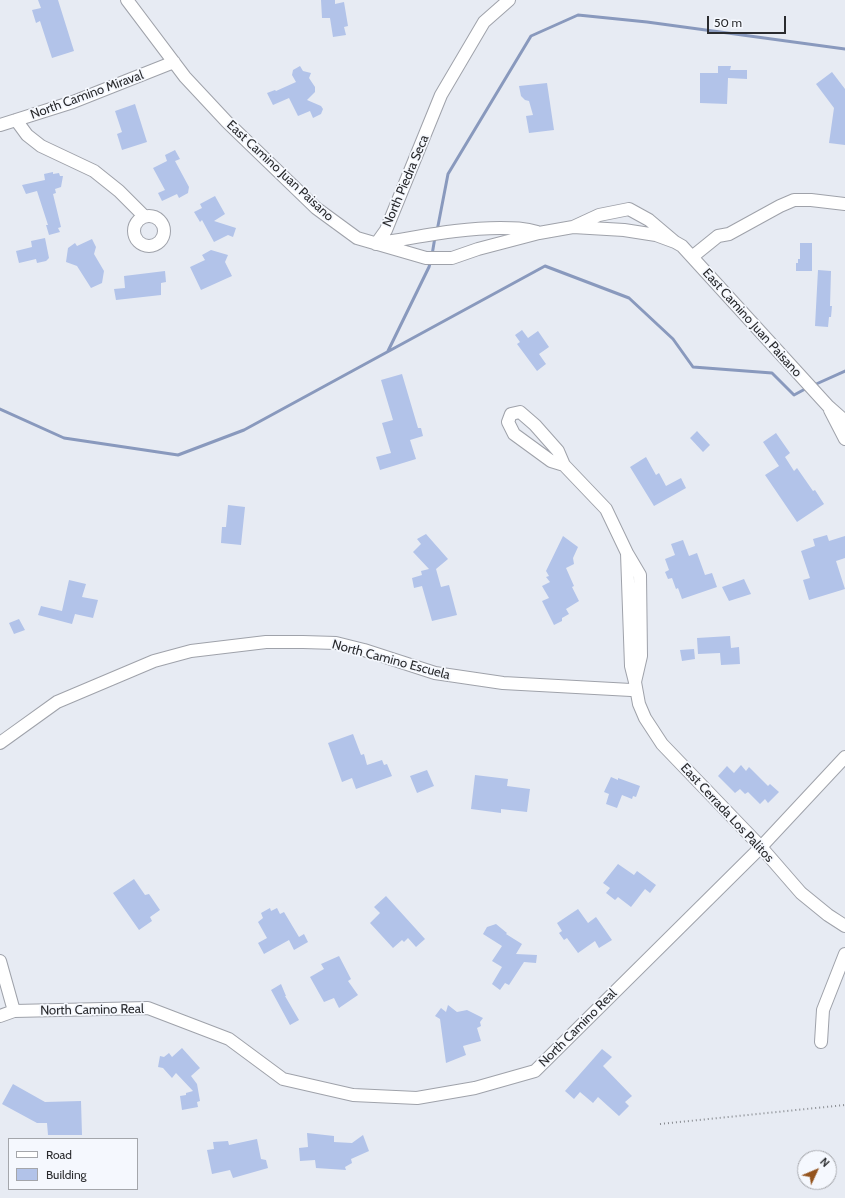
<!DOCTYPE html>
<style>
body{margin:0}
#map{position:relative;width:845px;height:1198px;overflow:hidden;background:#e7ebf3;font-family:Cabin,sans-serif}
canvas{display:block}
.legend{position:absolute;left:8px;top:1138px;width:130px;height:52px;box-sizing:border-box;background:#f5f8fe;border:1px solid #a4a6ab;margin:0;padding:5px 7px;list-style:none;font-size:12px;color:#2a2b2e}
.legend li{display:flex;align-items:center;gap:8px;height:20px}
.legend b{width:20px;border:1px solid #a4a6ab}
.north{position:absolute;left:797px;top:1150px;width:40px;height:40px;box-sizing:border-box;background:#f5f8fe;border:1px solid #a4a6ab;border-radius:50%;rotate:46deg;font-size:11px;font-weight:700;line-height:16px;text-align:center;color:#2a2b2e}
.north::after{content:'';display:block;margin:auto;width:14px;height:18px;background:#94541e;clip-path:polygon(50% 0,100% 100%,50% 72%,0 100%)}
.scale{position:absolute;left:707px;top:16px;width:79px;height:18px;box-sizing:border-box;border:2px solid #2a2b2e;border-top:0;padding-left:5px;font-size:12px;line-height:14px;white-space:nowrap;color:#2a2b2e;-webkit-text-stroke:3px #f5f8fe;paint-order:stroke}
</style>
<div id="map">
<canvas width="845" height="1198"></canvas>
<ul class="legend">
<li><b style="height:5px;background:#fff"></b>Road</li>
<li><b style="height:11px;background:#b2c3e9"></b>Building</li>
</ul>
<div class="north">N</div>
<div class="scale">50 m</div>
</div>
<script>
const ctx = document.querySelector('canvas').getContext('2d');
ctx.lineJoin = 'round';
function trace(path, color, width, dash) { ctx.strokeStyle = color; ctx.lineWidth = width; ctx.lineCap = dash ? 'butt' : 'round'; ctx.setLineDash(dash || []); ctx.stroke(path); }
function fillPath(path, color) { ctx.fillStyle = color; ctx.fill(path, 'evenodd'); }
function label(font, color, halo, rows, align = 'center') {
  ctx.font = font + ' Cabin,sans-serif'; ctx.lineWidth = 3.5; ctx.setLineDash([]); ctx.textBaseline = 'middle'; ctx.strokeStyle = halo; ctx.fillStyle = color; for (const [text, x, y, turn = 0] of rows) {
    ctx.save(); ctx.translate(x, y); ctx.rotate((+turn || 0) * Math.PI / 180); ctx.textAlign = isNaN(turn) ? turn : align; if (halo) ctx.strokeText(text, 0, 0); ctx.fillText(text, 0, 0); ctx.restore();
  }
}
trace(new Path2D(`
 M437,231L448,174L531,36L578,15L647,22L845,49
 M432,255L435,237
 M388,351L429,267L431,260
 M814,385L845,371
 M0,409L64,438L178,455L244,430L545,266L629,298L673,339L693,367L772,373L794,395L807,388`), '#8999bd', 3);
fillPath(new Path2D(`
 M38,0H58L74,51L52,58L40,21L36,23L32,10L41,8Z
 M321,0H335V4L344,2L348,26L344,27L346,35L333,37L330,18H322Z
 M300,66L303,71L311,73L309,78L315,87V92L307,100L321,106L323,109L321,114L313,118L310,111L298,116L289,98L273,105L267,93L275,90L276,91L296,82L292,75L293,70Z
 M718,66H731L730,70H747V79L728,78L727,104L700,103V73H718Z
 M832,72L845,89V145L829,143L834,108L816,84Z
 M547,83L554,130L529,133L526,116L533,115L529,101L525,100L521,96L519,86Z
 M135,104L147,142L122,150L117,134L122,132L115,111Z
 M175,150L180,159L175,161L189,187L188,193L179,198L177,194L162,201L158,193L165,190L153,168L167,161L165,155Z
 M53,172V174L59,173L60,176H63L61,187L55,189L56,193L53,194L61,227L58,228L60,232L49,235L46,225H48L37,191L26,194L22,185L45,180L44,174Z
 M215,196L225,214L214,221L236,228L233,237L228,235L214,242L202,220L200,222L194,212L202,208L200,204Z
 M45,238L49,258L46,261L37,263L36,259L19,263L16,251L32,247L31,241Z
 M92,239L96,247L94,254L104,271L102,283L91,288L77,266L66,262L68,248L75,243L77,246Z
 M800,243H812V271H796V263H798V259H800Z
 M211,250L228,255L225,262L232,276L201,290L190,267L205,260L202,255Z
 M818,270L831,271L830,306H832L831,317H829L828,327L815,326Z
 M165,271L166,282L161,283V295L116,300L114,289L125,288L124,276Z
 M522,330L528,338L538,331L549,347L539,354L546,364L537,371L517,344L520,342L515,335Z
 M402,374L418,428H421L423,436L410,440L416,459L380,470L376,457L391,453L382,423L393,420L381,380Z
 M697,431L710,445L703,452L690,438Z
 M776,433L790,453L785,457L794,471L797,468L813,491L815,490L824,504L797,522L765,475L779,466L763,442Z
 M646,457L656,475L659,473L666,486L681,478L686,488L654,506L630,467Z
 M228,505L245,507L241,545L221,543L222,527H226Z
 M426,534L448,559L436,569L441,587L449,585L457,615L432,621L422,586L414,588L412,578L422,575L421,571L429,569L413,552L421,544L417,539Z
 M827,535L829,541L845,536V558L836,561L845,589L809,600L803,580L810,578L801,551L815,546L813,539Z
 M563,536L578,547L573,558L574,564L566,568L574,586L572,587L579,601L566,609L569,614L562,618V621L554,625L542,601L549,598L542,586L550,582L546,577L549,576L546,571Z
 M683,540L689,556L697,553L705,575L712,573L717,587L682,599L678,588L676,589L672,578L668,579L665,572L669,570L665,559L675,555L671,544Z
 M744,579L751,594L729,601L722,587Z
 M69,580L86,584L82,597L98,600L93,618L75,614L72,624L38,615L41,606L62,611Z
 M19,619L25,630L14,634L9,623Z
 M730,636L731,648L739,647L740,664L721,665L720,653L698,654L697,638Z
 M694,649L695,659L682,661L680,650Z
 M353,734L361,755L364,754L367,765L382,760L384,765L387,764L392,776L356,789L352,778L342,782L328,743Z
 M741,765L746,771L749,767L768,786L770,784L779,792L768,803L765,799L760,804L748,792L745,794L740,789L735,793L718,776L727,766L734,773Z
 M427,770L434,786L417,793L410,776Z
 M475,775L508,779L507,786L530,789L527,812L501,809V813L471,809Z
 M611,777L618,780V778L640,786L636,797L633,796L632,799L622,795L617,808L606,804L609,794L604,792Z
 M618,864L634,875L637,871L656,885L650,893L645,889L631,907L618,897L615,900L606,893L610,888L603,883Z
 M134,879L145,895L149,894L160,910L150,917L152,921L139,930L113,893Z
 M386,896L425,939L416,947L408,938L404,942L402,940L393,948L370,923L380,913L374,907Z
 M270,908L271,911L277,908L280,914L284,912L299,937L304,934L308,942L294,950L289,940L264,954L258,943L267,938L258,922L263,918L261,913Z
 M578,909L588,923L596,917L612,940L599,948L595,941L578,953L567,938L564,940L559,933L562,931L557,923Z
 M496,924L507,933L506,934L522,944L516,954L537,955L536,963L524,962L509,985L505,983L500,990L492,984L502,967L492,961L502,946L483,934L487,927Z
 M339,956L351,979L348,981L358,995L339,1008L334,998L324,1002L310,977L324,969L321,964Z
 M281,984L286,996H285L299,1020L290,1025L271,990Z
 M448,1005L457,1012L467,1010L483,1018L480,1022L481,1026L477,1028L481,1041L463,1046L466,1055L446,1063L440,1019L435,1016L441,1008L446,1012Z
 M182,1048L200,1068L191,1076L197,1084L200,1101L197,1102L198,1107L182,1110L180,1096L186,1095V1093L193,1091L176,1073L172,1078L163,1068L158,1067L160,1056L164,1057L169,1053L172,1057Z
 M602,1049L612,1057L603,1066L632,1096L625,1102L629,1106L619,1116L598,1097L593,1103L580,1092L574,1099L565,1091Z
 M13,1084L45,1102L81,1101L82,1135H48L47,1123H37L2,1104Z
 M307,1133L334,1136V1142L352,1143L363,1135L369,1151L351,1159L352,1163L345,1167L346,1170L316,1168L315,1160L300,1161L299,1148L308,1147Z
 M257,1139L261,1159L266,1160L268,1168L233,1178L230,1170L212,1174L207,1150L214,1149L213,1142L228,1141L229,1145Z`), '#b2c3e9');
const minor = new Path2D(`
 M127,0L185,77L227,122L316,208L357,238L426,258H452L478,249L539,233L573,227L624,230L656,235L675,242L649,220L629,209L599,215L573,227
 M16,120L27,135L41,146L94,171L119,191L144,216
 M0,125L73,102L174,62
 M134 231a15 15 0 1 1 30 0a15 15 0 1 1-30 0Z
 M675,242L682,246L828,406L845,421
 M379,243C420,237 459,228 500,228C513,228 525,228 537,232
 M376,244L386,230L441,95L484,22L509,0
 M692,257L718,236L729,234L780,206L794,200H811L845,204
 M830,410L845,439
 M564,465L551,461L514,434L508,422L511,414L520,412L535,425L558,451L564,465L606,509L627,553L640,575L641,656L635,682L631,666L627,553
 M635,682L639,704L645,718L662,744L761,847L801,893L828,915L845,926
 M0,743L57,702L154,661L191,651L266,642H303L336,643L364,650L435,673L503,683L631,690L636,689
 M0,961L14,1011
 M0,1016L14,1011L148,1008L229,1039L283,1079L353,1095L417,1098L475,1088L535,1071L761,847L845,757
 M821,1042L823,1010L845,954`);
trace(minor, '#9fa2aa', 14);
trace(new Path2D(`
 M660,1124L845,1105`), '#888b90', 2, [1, 3]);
trace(minor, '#fff', 12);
label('13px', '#2a2b2e', '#f5f8fe', [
 ["North Camino Miraval",87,95,-20],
 ["East Camino Juan Paisano",280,171,43],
 ["North Piedra Seca",406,181,-67],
 ["East Camino Juan Paisano",752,323,48],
 ["North Camino Escuela",391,660,15],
 ["East Cerrada Los Palitos",727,813,47],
 ["North Camino Real",92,1010,-1],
 ["North Camino Real",578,1028,-45]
]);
</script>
